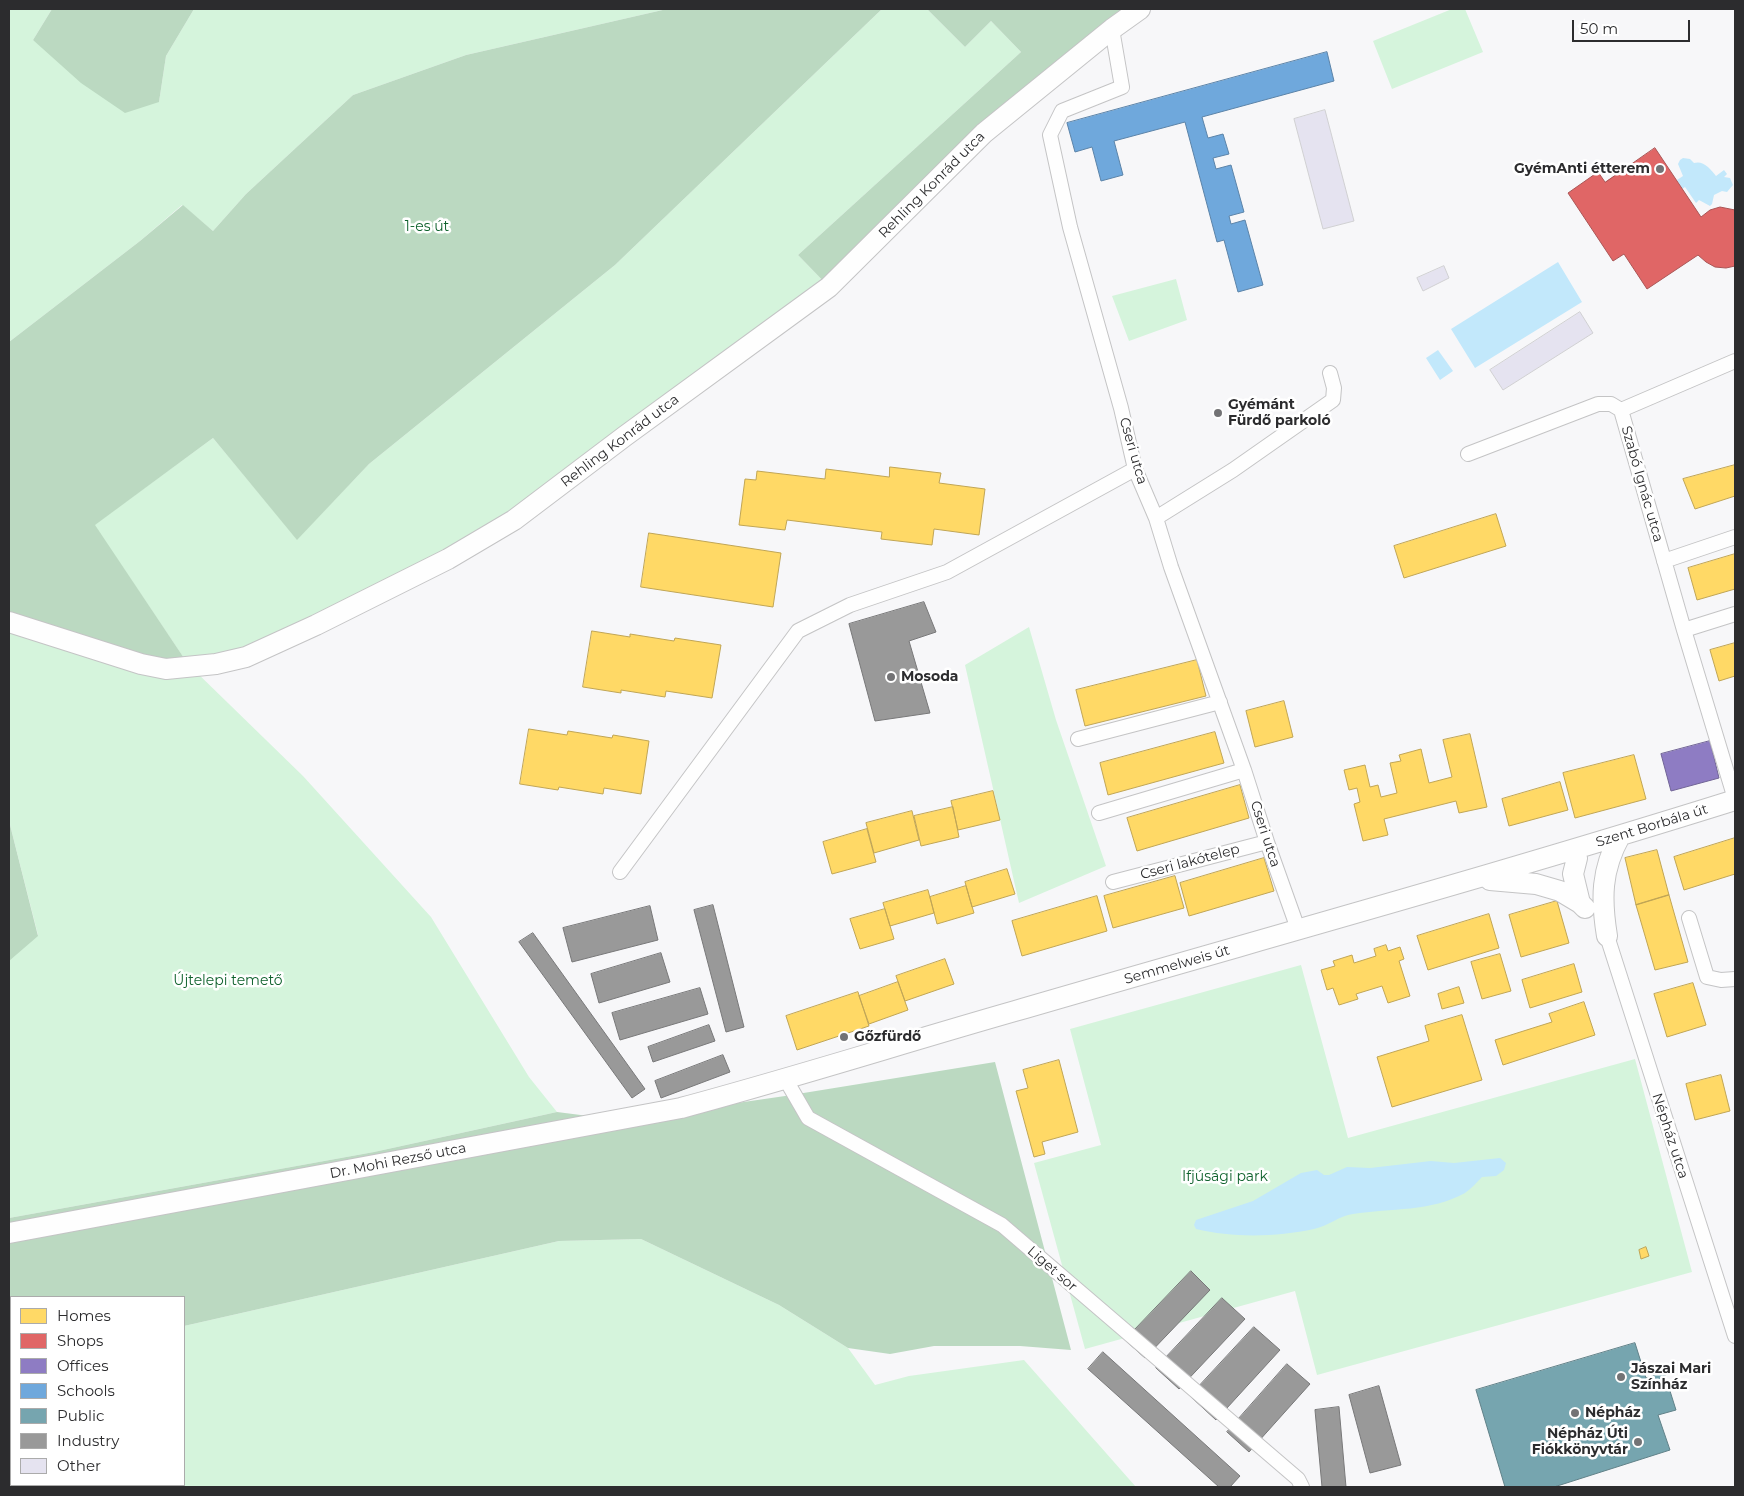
<!DOCTYPE html>
<meta charset="utf-8">
<style>
body{margin:0}
#map{position:relative;width:1744px;height:1496px;overflow:hidden;background:#f7f7f9;font-family:Montserrat,sans-serif}
canvas{display:block}
.frame{position:absolute;inset:0;border:10px solid #2c2c2e;pointer-events:none}
.legend{position:absolute;left:10px;top:1296px;width:175px;height:190px;box-sizing:border-box;background:#fff;border:1px solid #ababab;margin:0;padding:6px 9px;list-style:none;font-size:15px;color:#2c2c2e}
.legend li{display:flex;align-items:center;gap:10px;height:25px}
.legend b{width:25px;border:1px solid #ababab}
.scale{position:absolute;left:1572px;top:20px;width:118px;height:22px;box-sizing:border-box;border:2px solid #2c2c2e;border-top:0;padding-left:6px;font-size:15px;line-height:18px;white-space:nowrap;color:#2c2c2e;-webkit-text-stroke:4px #fff;paint-order:stroke}
</style>
<div id="map">
<canvas width="1744" height="1496"></canvas>
<div class="frame"></div>
<ul class="legend">
<li><b style="height:14px;background:#ffd966"></b>Homes</li>
<li><b style="height:14px;background:#e06666"></b>Shops</li>
<li><b style="height:14px;background:#8e7cc3"></b>Offices</li>
<li><b style="height:14px;background:#6fa8dc"></b>Schools</li>
<li><b style="height:14px;background:#76a5af"></b>Public</li>
<li><b style="height:14px;background:#999"></b>Industry</li>
<li><b style="height:14px;background:#e5e3f0"></b>Other</li>
</ul>
<div class="scale">50 m</div>
</div>
<script>
const ctx = document.querySelector('canvas').getContext('2d');
ctx.lineJoin = 'round';
function fillPath(path, color) { ctx.fillStyle = color; ctx.fill(path, 'evenodd'); }
function trace(path, color, width, dash) { ctx.strokeStyle = color; ctx.lineWidth = width; ctx.lineCap = dash ? 'butt' : 'round'; ctx.setLineDash(dash || []); ctx.stroke(path); }
function label(font, color, halo, rows, align = 'center') {
  ctx.font = font + ' Montserrat,sans-serif'; ctx.lineWidth = 5; ctx.setLineDash([]); ctx.textBaseline = 'middle'; ctx.strokeStyle = halo; ctx.fillStyle = color; for (const [text, x, y, turn = 0] of rows) {
    ctx.save(); ctx.translate(x, y); ctx.rotate((+turn || 0) * Math.PI / 180); ctx.textAlign = isNaN(turn) ? turn : align; if (halo) ctx.strokeText(text, 0, 0); ctx.fillText(text, 0, 0); ctx.restore();
  }
}
fillPath(new Path2D(`
 M9,9H52L33,40L159,102L166,56L194,9H667L466,55L353,95L246,194L213,231L182,205L140,241L9,342Z
 M882,9H927L965,47L991,21L1021,52L798,255L829,287L514,520L316,625L191,667L303,776L431,917L529,1077L557,1112L374,1152L9,1218V942L38,935L9,821V622L190,667L94,525L213,438L297,539L369,464L615,265Z
 M1452,9H1465L1483,52L1392,89L1373,41Z
 M1176,279L1187,320L1129,341L1112,296Z
 M1029,627L1056,720L1106,866L1019,903L965,665Z
 M1301,965L1348,1138L1635,1059L1692,1272L1317,1375L1295,1291L1085,1349L1034,1163L1101,1145L1070,1029Z
 M641,1239L779,1305L848,1348L875,1385L909,1376L1024,1360L1136,1487H9V1434L11,1433V1485H184V1326L559,1241Z`), '#d5f4dc');
fillPath(new Path2D(`
 M52,9H194L166,56L159,102L125,113L81,83L33,40Z
 M667,9H882L615,265L369,464L297,540L213,438L95,525L190,667L9,622V342L140,241L183,205L213,231L246,194L353,95L466,55Z
 M927,9H1140L1112,29L829,287L798,255L1021,52L991,21L965,47Z
 M9,821L38,936L9,961Z
 M995,1062L1071,1350L1020,1346H934L890,1354L848,1348L779,1305L641,1239L559,1241L184,1326V1297H11V1433L9,1434V1218L374,1152L557,1112L620,1120L785,1096Z`), '#bbd9c1');
fillPath(new Path2D(`
 M1683,158L1690,159L1694,163C1703,160 1711,169 1716,176L1724,170L1727,174L1724,177L1730,178L1733,185L1727,192L1722,191L1714,195L1712,204L1710,206L1699,200L1696,203L1685,187L1682,189L1677,180L1683,176L1678,164L1680,160Z
 M1558,262L1582,302L1475,368L1451,329Z
 M1438,350L1453,371L1440,380L1426,358Z
 M1500,1158L1506,1163L1504,1170L1496,1176L1482,1177C1477,1182 1471,1189 1465,1193C1431,1212 1391,1208 1353,1214C1339,1216 1328,1226 1314,1229C1277,1237 1233,1238 1196,1229L1194,1225L1196,1220L1253,1201L1301,1173L1317,1170L1324,1175H1329L1347,1167L1370,1168L1431,1161L1454,1163Z`), '#c2e8fb');
const homes = new Path2D(`
 M1735,465V496L1695,509L1683,479Z
 M890,467L941,473L939,483L985,489L979,535L934,529L932,545L881,539L882,532L787,520L785,530L739,525L745,479L756,480L757,471L825,479L826,469L889,477Z
 M1496,514L1506,546L1404,578L1394,546Z
 M649,533L781,553L773,607L641,587Z
 M1735,554V589L1697,600L1688,568Z
 M592,631L630,637V634L674,641L675,638L721,645L712,698L666,691L665,697L621,690V693L583,687Z
 M1735,643V676L1719,681L1710,650Z
 M1197,660L1206,696L1085,726L1076,690Z
 M1284,701L1293,737L1255,747L1246,711Z
 M529,729L567,735L568,731L612,738L613,735L649,741L641,794L604,788L603,794L559,787L558,790L520,784Z
 M1215,732L1224,763L1108,795L1100,763Z
 M1470,734L1487,807L1459,813L1456,801L1384,819L1388,835L1363,841L1354,804L1360,802L1357,788L1349,790L1344,770L1365,765L1370,787L1378,785L1381,797L1397,793L1390,763L1401,761L1399,755L1421,749L1429,783L1452,777L1443,740Z
 M1634,755L1646,799L1575,818L1563,773Z
 M1560,782L1568,810L1509,826L1502,799Z
 M1240,785L1249,818L1137,851L1127,818Z
 M993,791L1000,820L958,830L951,801Z
 M953,807L959,837L921,846L914,816Z
 M912,811L919,840L874,853L866,823Z
 M867,829L876,862L832,874L823,842Z
 M1735,838V874L1684,890L1674,857Z
 M1657,850L1669,895L1636,905L1625,858Z
 M1264,858L1274,891L1189,916L1180,883Z
 M1007,869L1015,894L972,907L965,882Z
 M1175,876L1184,908L1113,928L1104,896Z
 M966,886L974,913L937,924L930,897Z
 M928,890L934,913L890,926L883,903Z
 M1669,895L1688,962L1655,970L1636,905Z
 M1097,896L1107,931L1022,956L1012,921Z
 M1557,901L1569,943L1521,957L1509,915Z
 M885,909L894,939L860,949L850,919Z
 M1489,914L1499,948L1428,970L1417,936Z
 M1386,945L1388,951L1400,947L1404,959L1399,961L1410,996L1388,1003L1382,986L1356,994L1358,999L1339,1005L1333,988L1327,990L1321,970L1335,966L1333,961L1352,955L1354,963L1376,956L1374,949Z
 M1500,954L1511,991L1482,999L1471,962Z
 M945,959L954,984L905,1001L896,976Z
 M1574,964L1582,992L1530,1008L1522,980Z
 M898,982L908,1010L869,1024L859,996Z
 M1693,983L1706,1025L1667,1037L1654,994Z
 M1459,987L1464,1003L1442,1009L1438,994Z
 M858,992L869,1026L797,1050L786,1016Z
 M1584,1002L1595,1035L1503,1065L1495,1040L1552,1022L1549,1014Z
 M1462,1015L1482,1080L1392,1107L1377,1057L1429,1041L1425,1026Z
 M1059,1060L1078,1132L1042,1142L1045,1154L1034,1157L1016,1091L1028,1088L1023,1070Z
 M1721,1075L1730,1111L1695,1120L1686,1084Z
 M1646,1247L1649,1256L1641,1259L1639,1250Z`);
fillPath(homes, '#ffd966');
trace(homes, '#c0a555', 1);
const shops = new Path2D(`
 M1655,148L1701,217L1710,210L1720,207L1735,210V266L1726,268L1715,267L1706,262L1698,255L1647,289L1624,254L1613,261L1568,193L1598,172L1605,182Z`);
fillPath(shops, '#e06666');
trace(shops, '#a55', 1);
const offices = new Path2D(`
 M1710,741L1719,778L1671,791L1661,754Z`);
fillPath(offices, '#8e7cc3');
trace(offices, '#716496', 1);
const schools = new Path2D(`
 M1327,52L1334,81L1202,117L1208,138L1223,134L1229,154L1213,158L1216,169L1231,165L1244,212L1229,216L1231,224L1245,220L1263,285L1238,292L1224,240L1217,242L1185,122L1114,141L1123,175L1101,181L1092,147L1075,152L1067,123Z`);
fillPath(schools, '#6fa8dc');
trace(schools, '#5b83a8', 1);
const public = new Path2D(`
 M1635,1343L1646,1378L1664,1372L1676,1410L1658,1415L1670,1450L1554,1487H1505L1476,1390Z`);
fillPath(public, '#76a5af');
trace(public, '#608188', 1);
const industry = new Path2D(`
 M924,602L936,632L909,641L930,713L875,721L849,624Z
 M713,905L744,1027L726,1032L694,910Z
 M650,906L658,940L572,962L563,928Z
 M533,933L645,1089L632,1098L519,942Z
 M661,953L670,982L599,1003L591,974Z
 M700,988L708,1014L620,1040L612,1013Z
 M709,1025L715,1041L653,1062L648,1047Z
 M723,1055L730,1072L661,1098L655,1081Z
 M1191,1271L1210,1290L1145,1358L1125,1340Z
 M1222,1298L1245,1319L1179,1389L1156,1368Z
 M1254,1327L1280,1350L1216,1420L1190,1396Z
 M1103,1352L1240,1476L1230,1487H1219L1088,1369Z
 M1287,1364L1310,1384L1249,1452L1227,1432Z
 M1379,1386L1401,1465L1370,1473L1349,1395Z
 M1339,1407L1346,1487H1322L1315,1410Z`);
fillPath(industry, '#999');
trace(industry, '#787879', 1);
const building = new Path2D(`
 M1325,110L1354,221L1323,229L1294,119Z
 M1444,266L1449,278L1423,291L1417,278Z
 M1580,312L1593,333L1503,390L1490,370Z`);
fillPath(building, '#e5e3f0');
trace(building, '#d0d0d2', 1);
const street = new Path2D(`
 M1112,29L1122,87L1062,111L1050,135L1070,227L1121,408L1135,469L1156,518L1171,567L1244,770L1267,842L1298,929
 M1621,410L1684,630L1735,799
 M1621,410L1735,361
 M1468,454L1598,404H1611L1621,410
 M1156,518L1233,470L1333,400L1334,388L1330,373
 M1664,561L1735,537
 M1684,630L1735,614
 M1078,739L1220,702
 M1099,813L1244,770
 M620,872L798,631L850,605L947,572L1135,469
 M1113,882L1267,842
 M1689,918L1707,977L1721,980L1735,979
 M1607,936L1735,1336
 M786,1080L808,1118L1002,1225L1298,1479L1302,1487`);
const secondary = new Path2D(`
 M9,622L141,664L166,669L216,664L246,657L316,625L448,559L514,520L625,436L829,287L984,133L1112,29L1140,9
 M1577,858L1573,874L1580,903L1585,908
 M1490,880L1536,884L1560,891L1580,903
 M1607,936C1601,899 1601,870 1620,836
 M9,1233L681,1108C793,1078 903,1043 1015,1011C1255,941 1496,875 1735,800`);
trace(street, '#c4c4c5', 16);
trace(secondary, '#c4c4c5', 22);
trace(street, '#fefefe', 14);
trace(secondary, '#fefefe', 20);
for (const [x, y, r, color] of [
 [1660,169,5,"#737375"],
 [1218,413,5,"#737375"],
 [891,677,5,"#737375"],
 [844,1037,5,"#737375"],
 [1621,1377,5,"#737375"],
 [1575,1413,5,"#737375"],
 [1638,1442,5,"#737375"]
]) { const dot = new Path2D(); dot.arc(x, y, r, 0, 2 * Math.PI); ctx.fillStyle = color; ctx.fill(dot); trace(dot, '#fff', 2); }
label('bold 14px', '#2c2c2e', '#fff', [
 ["GyémAnti étterem",1650,169,"right"],
 ["Gyémánt",1228,405],
 ["Fürdő parkoló",1228,421],
 ["Mosoda",901,677],
 ["Gőzfürdő",854,1037],
 ["Jászai Mari",1631,1369],
 ["Színház",1631,1385],
 ["Népház",1585,1413],
 ["Népház Úti",1628,1434,"right"],
 ["Fiókkönyvtár",1628,1450,"right"]
], 'left');
label('14px', '#2c2c2e', '#fff', [
 ["Rehling Konrád utca",932,185,-45],
 ["Rehling Konrád utca",620,441,-37],
 ["Cseri utca",1133,451,74],
 ["Szabó Ignác utca",1642,484,74],
 ["Szent Borbála út",1652,826,-17],
 ["Cseri utca",1265,834,72],
 ["Cseri lakótelep",1190,862,-15],
 ["Semmelweis út",1177,965,-16],
 ["Népház utca",1670,1136,72],
 ["Dr. Mohi Rezső utca",398,1161,-11],
 ["Liget sor",1052,1269,41]
]);
label('14px', '#0f622d', '#fff', [
 ["1-es út",427,227],
 ["Újtelepi temető",228,981],
 ["Ifjúsági park",1225,1177]
]);
</script>
